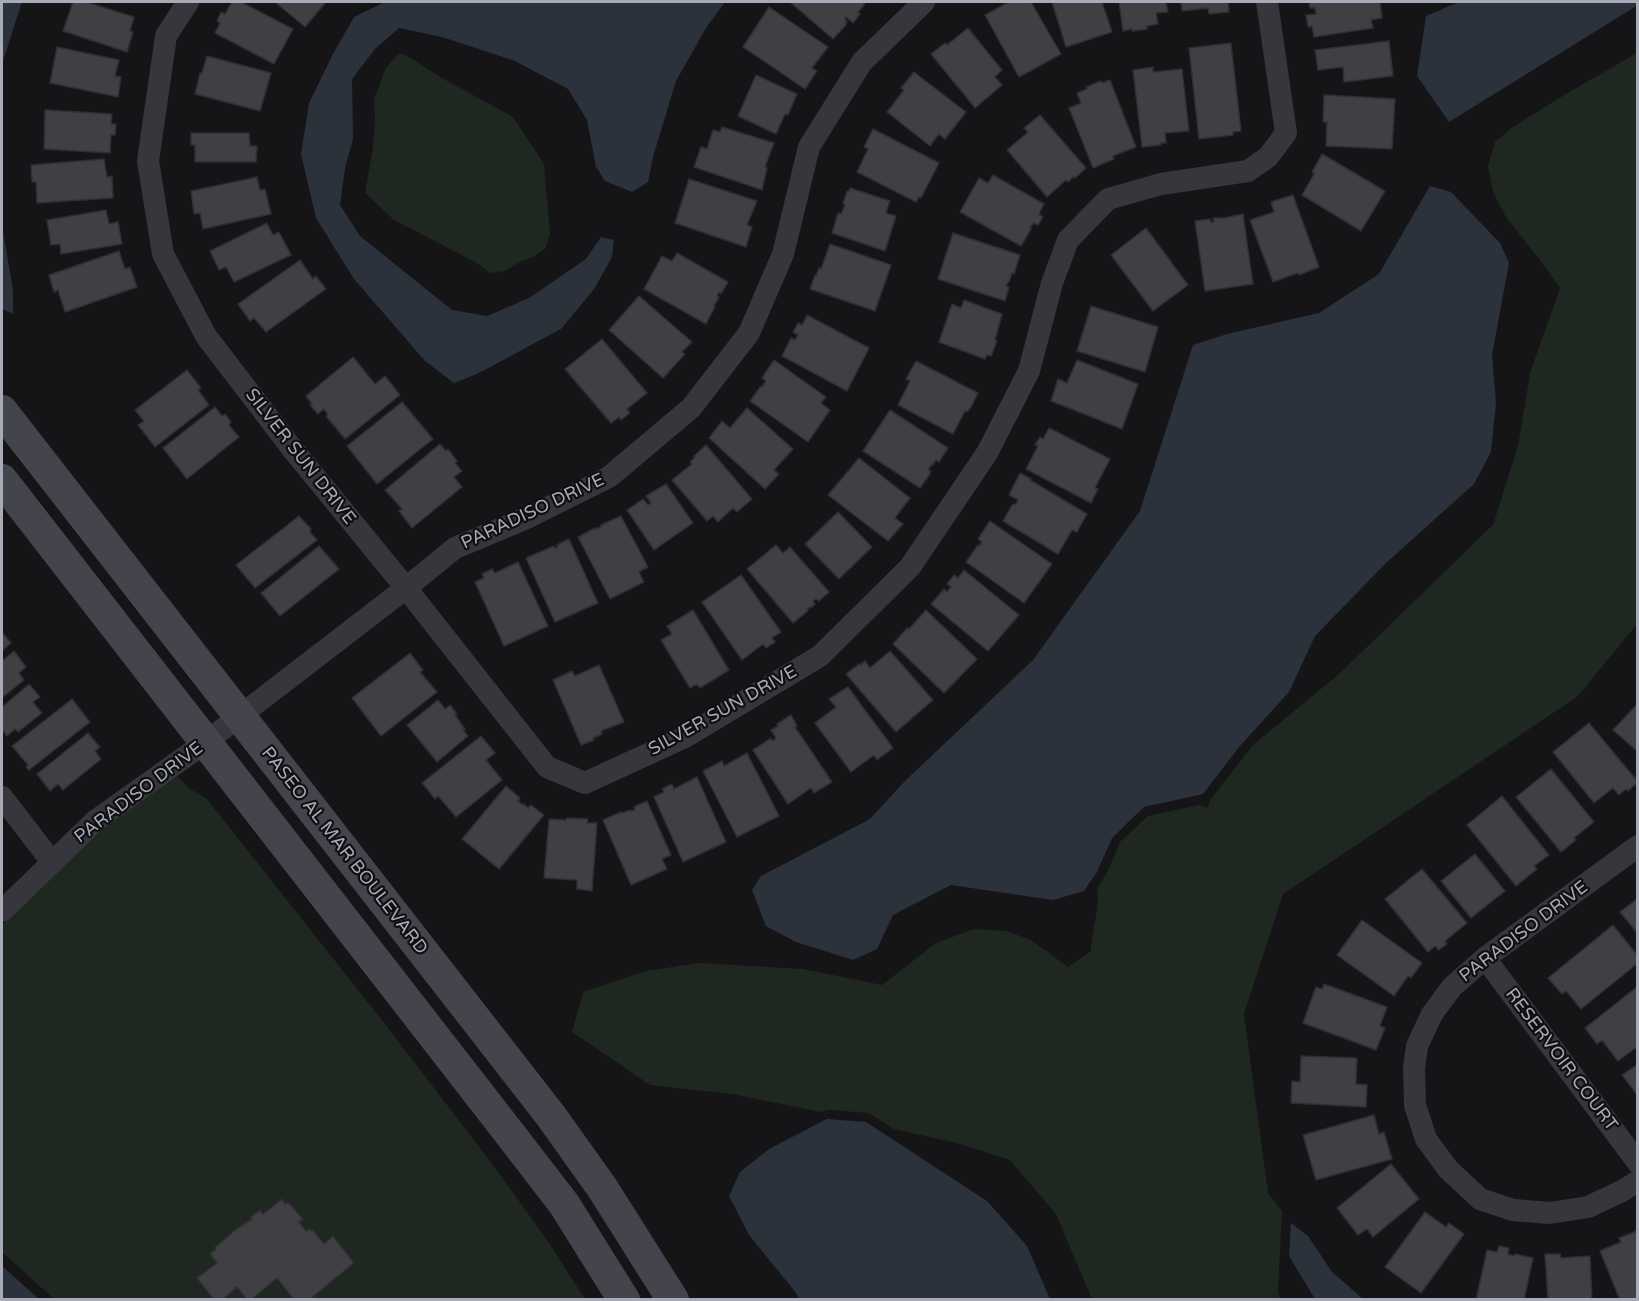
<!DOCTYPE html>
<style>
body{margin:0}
#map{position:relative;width:1639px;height:1301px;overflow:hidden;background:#151517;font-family:"Varela Round",sans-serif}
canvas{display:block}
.frame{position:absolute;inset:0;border:3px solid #a7aab7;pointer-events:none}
</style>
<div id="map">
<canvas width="1639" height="1301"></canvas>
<div class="frame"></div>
</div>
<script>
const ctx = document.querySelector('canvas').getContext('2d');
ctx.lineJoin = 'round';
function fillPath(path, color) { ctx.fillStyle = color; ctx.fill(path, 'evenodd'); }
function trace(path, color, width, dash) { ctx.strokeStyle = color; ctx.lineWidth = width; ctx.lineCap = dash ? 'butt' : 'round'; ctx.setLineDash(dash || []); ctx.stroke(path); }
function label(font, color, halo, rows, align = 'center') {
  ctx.font = font + ' "Varela Round",sans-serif'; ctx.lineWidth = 4.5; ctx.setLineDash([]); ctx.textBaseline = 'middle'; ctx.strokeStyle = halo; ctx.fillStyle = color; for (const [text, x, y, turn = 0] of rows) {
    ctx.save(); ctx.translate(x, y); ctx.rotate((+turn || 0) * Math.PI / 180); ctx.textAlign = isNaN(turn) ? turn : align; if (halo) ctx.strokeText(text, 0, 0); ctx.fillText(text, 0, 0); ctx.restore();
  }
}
fillPath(new Path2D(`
 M1637,53V624L1577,697L1283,894L1244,1014L1268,1193L1282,1211L1278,1291L1280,1299H1092L1056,1214L1010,1160L957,1143L894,1129L869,1113L829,1110L821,1112L732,1094L650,1085L572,1032L583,992L646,971L699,963L803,969L882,985L936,943L974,929L1006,931L1031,940L1068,967L1091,951C1091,930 1101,908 1097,888L1106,875L1120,842L1148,816L1199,805L1207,808L1211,799L1253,745L1339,674L1493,525L1518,446L1530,373L1560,288L1543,264L1506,217L1493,192L1488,166L1495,142L1513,127L1566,94Z
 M398,54H404L442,78L513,117L544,164L550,233L546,248L535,256L520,262L505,271L490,273L477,263L394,220L365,193L373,147L375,119L374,99L386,68Z
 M177,776L188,788L206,798L385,1024L493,1165L547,1240L585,1299H54L2,1252V925L102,829Z`), '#1f2721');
fillPath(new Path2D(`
 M2,2H22L2,64Z
 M385,2H725L706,28L676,81L653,157L648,182L632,192L605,181L596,167L587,120L568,89L515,61L442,37L399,28L375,49L352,79L353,139L345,168L340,205L360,236L452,310L487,316L529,298L586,259L601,237L614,240L612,257L594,289L561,329L477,374L454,383L425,361L354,279L316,218L301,154L309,103L333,54L354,17Z
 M1459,2H1637L1638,5L1449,122L1417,76L1426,16Z
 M1430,186L1451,192L1500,243L1509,263L1492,355L1496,403L1491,452L1474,484L1386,563L1315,636L1289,692L1239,747L1203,794L1144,807L1112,838L1097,872L1084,891L1053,900L951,885L893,915L877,949L853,960L796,942L766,926L752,890L761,876L870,819L905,781L1033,660L1140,511L1193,345L1227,334L1319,313L1379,274Z
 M2,225L13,290V314L2,309Z
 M827,1119L866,1122L987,1201L1027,1246L1050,1299H799L797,1294L749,1235L729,1196L740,1172L769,1149Z
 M1291,1223L1308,1236L1332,1272L1363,1299H1315L1289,1256Z
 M2,1266L39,1299H2Z`), '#2b323b');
const building = new Path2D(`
 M73,2H86L134,17L130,31L133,32L127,52L63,31Z
 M232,2H241L293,29L274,64L215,33L220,23L217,21L221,12L225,14Z
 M275,2H326L305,27Z
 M790,2H862L865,4L858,12L860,14L853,23L846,17L845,19L847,22L845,24L846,25L833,39Z
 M1009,2H1031L1061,54L1019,77L985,15Z
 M1052,2H1102L1112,32L1066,47Z
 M1119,2H1166L1168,12L1156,13L1158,24L1147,26V29L1132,31V29L1123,31Z
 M1181,2H1228L1229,12L1209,14L1208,8L1182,11Z
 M1309,2H1380L1382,18L1371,20L1373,28L1314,37L1312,26L1308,27L1306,15L1316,14L1315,8H1310Z
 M769,7L828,47L812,68L817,71L805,89L743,47Z
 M968,28L1002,70L995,77L1002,85L975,108L931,54L945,43L947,45Z
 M1389,41L1393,76L1344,82L1343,67L1318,70L1315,50Z
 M1231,43L1241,131L1233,132V135L1199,139L1189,48Z
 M57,47L119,60L115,76L121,77L118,97L50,83Z
 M207,56L271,73L260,111L195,94L200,73H202Z
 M1153,67V72L1182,69L1189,131L1165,133L1166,143H1161V145L1142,147L1133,70Z
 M914,72L966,112L945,139L939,134L930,146L887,112L904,90L901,88Z
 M756,75L797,94L788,115L785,114L776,134L738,116Z
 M1110,80L1136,147L1113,156L1114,159L1093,168L1069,108L1081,103L1077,93L1087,89L1086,87L1101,81L1102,83Z
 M1324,95L1395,99L1392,149L1326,146L1327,122H1323Z
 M45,110L112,114L111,124H116L115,135H111L110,153L44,149Z
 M1040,115L1086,168L1075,178L1073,177L1068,182L1066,180L1047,197L1007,150L1028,132L1024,128Z
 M722,127L774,143L765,167L767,168L762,190L694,167L701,147L707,149L713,130L720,132Z
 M873,129L939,163L921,198L919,197L916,202L857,172L868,149L864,147Z
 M191,133H249L250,146H257L256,162H195V145H191Z
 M1322,154L1385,191L1361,231L1302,195L1314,174L1312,172Z
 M104,159L107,177L112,176L113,198L37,203L36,182H32L31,165Z
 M993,175L1044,204L1039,214L1043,217L1038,225L1033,223L1030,228L1031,229L1021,246L960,212L979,178L988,183Z
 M257,177L260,190L265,189L271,214L203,229L200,213L194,214L191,191Z
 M689,179L757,201L747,225L752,227L746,247L675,223Z
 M850,188L890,201L886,213L896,216L885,251L832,233L838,213L841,214L845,205L843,204L847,191H849Z
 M1293,195L1319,267L1299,275L1298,273L1273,282L1250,220L1274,212L1271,202Z
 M106,210L109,224L118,222L122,244L61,254L60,244L51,245L47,220Z
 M1243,214L1253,284L1205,291L1195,221L1210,219L1211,222H1214L1213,218H1224Z
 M267,223L273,235L279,232L291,255L234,282L226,267L219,270L210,251Z
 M1146,228L1188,285L1153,311L1111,255Z
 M953,233L1020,255L1014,274L1012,273L1009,282H1008L1006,286L1009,287L1005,301L938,279Z
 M830,244L891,265L875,311L810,289L815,275L816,276L819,268L821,269Z
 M119,251L125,269L130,267L137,287L65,312L58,290L54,292L49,275Z
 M677,253L728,282L721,294L719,292L717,296L719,297L714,306L715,307L706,324L644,289L662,256L672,261Z
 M300,260L313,279L316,276L326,289L266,332L254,318L250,321L238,304Z
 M639,296L692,342L682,352L685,354L663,378L609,330Z
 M964,300L1002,314L995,340L997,341L991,356L987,355L985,359L939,342L952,304L961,308Z
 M1091,306L1158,327L1145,372L1077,351Z
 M807,315L869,348L847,391L782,356L791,338L795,340L798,335L793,332L798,323L802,325Z
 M602,339L647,393L627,409L630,413L621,420L619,417L611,423L565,369Z
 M353,357L375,384L385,376L400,395L345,439L326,416L328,415L324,409L318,414L310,405L312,404L306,396Z
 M774,360L826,397L821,403L830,410L808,442L750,401L761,386L762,387L766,381L762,378Z
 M1077,360L1138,384L1122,429L1051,401L1058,379L1067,383Z
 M916,361L978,393L971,407L967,412L965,411L953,434L898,405L910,381L906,379Z
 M187,370L201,388L198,390L209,405L155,447L138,425L144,421L135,410Z
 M402,402L433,439L377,484L347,446Z
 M215,407L222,416L225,414L231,422L229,425L239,437L187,479L163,448Z
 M747,408L793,449L774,470L779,474L765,489L709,438L722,421L730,428Z
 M890,410L948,448L939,462L936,460L933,465L932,464L928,470L931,471L930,474L920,488L863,451Z
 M1049,428L1110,459L1095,488L1098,489L1091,503L1026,469L1038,446L1035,445L1040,437L1043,439Z
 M440,444L446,451L448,449L457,461L455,463L462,471L454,477L462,487L412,528L399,511L402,509L385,490Z
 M706,445L752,499L737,512L733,508L718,522L713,516L707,521L672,480L692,464L690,462L695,457L694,456Z
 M859,458L910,498L895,518L903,524L888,541L828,495Z
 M1020,473L1031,479L1030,480L1087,514L1077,532L1072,530L1058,554L1003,521L1012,505L1016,504L1018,500L1009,495Z
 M666,484L693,523L654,550L627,510L643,499L648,505L651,503L646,496Z
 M838,512L872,547L839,579L805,544Z
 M299,516L311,529L310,532L317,540L255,588L236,565Z
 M621,516L648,567L639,572L644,582L610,599L578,537L595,528L596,529L602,526L601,525Z
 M990,521L1052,564L1024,603L966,562L978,545L979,546L982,542L978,539Z
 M569,539L598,603L555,622L526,558L554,546L555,548L558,547L557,545Z
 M776,545L783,553L790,547L829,592L819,601L816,599L813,601L815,604L811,608L810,607L807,610L808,611L793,623L747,569Z
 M319,546L339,569L280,616L261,593Z
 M518,562L548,626L504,646L475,582L484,578L482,574L492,569L495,573Z
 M964,570L1019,615L988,651L931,604L944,589L947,592L951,587L947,584L954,575L958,578Z
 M741,575L781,632L772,638L775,642L766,648L763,644L742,660L702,602Z
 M693,610L729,670L700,688L697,684L690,688L661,640L672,634L667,626Z
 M926,610L977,659L944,693L893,644L907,628L909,629Z
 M2,632L11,643L2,651Z
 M14,651L26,667L19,673L24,680L2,698V661Z
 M890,651L933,700L896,732L846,674L859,664L860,665L865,661L870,668Z
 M410,653L423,670L420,672L437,692L381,736L352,698Z
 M599,665L624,722L601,731L602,734L593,738L594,740L581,745L553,680L572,671L575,676Z
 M29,684L40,697L33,702L42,713L18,732L15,729L7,736L2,730V707Z
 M848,687L893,748L877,760L874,755L851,772L815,723L836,707L829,699Z
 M72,699L90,722L29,770L26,767L28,765L12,746Z
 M438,700L445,709L450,705L457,714L455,715L465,729L463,730L468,736L437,762L407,725Z
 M1638,703V752L1613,730Z
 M791,715L797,726L795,727L832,782L814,793L811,788L788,804L753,750L771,738L772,741L776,738L771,730L778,726L777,724Z
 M1589,723L1638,782L1628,791L1626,789L1619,795L1613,788L1594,803L1553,752Z
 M88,733L100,747L95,751L101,759L63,790L58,784L50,791L37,774Z
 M481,736L495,753L486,760L502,780L456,817L438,796L435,799L422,783Z
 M747,753L779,816L737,837L703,771L722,761L724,766Z
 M1551,769L1594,822L1574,838L1576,840L1561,852L1516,797Z
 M697,777L726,842L683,862L654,797L664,792L662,789L672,784L674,789Z
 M506,786L519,797L518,798L520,799L518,801L523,805L524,804L528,808L531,805L544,815L499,869L462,839Z
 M1502,796L1549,855L1534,866L1537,869L1516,886L1467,825Z
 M647,801L671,855L662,859L667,869L631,885L603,820L621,812L622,813L630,810L631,811L635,810L634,807Z
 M567,818L588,819L587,823H597L592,891L577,889V880L544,878L549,819L566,820Z
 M1475,854L1505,891L1471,918L1441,881Z
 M1422,869L1467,923L1445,941L1447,944L1439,950L1435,946L1428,952L1385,899Z
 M1637,899H1638V934L1620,912Z
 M1362,920L1422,963L1411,978L1408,976L1394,996L1337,955Z
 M1613,925L1638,956V963L1581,1009L1566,991L1562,994L1548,978Z
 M1324,984L1387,1007L1380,1026L1385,1028L1376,1050L1303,1023L1316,987L1322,989Z
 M1638,986V1046L1618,1061L1602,1040L1597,1044L1585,1028Z
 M1301,1056L1357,1058L1356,1084L1367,1085L1366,1107L1291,1103L1292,1081L1300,1082Z
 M1638,1064V1096L1622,1075Z
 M1374,1115L1379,1134L1384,1132L1392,1159L1316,1180L1303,1135Z
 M1391,1164L1419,1199L1373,1237L1367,1229L1358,1235L1337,1208Z
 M282,1199L285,1204L288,1202L303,1219L299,1222L306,1231L310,1229L311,1231L313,1230L324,1244L333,1236L354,1263L309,1300H294L277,1278L251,1300H247L237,1287L222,1300H214L197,1278L217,1263L210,1254L216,1249L215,1247L232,1233V1232L252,1219L251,1217L260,1210L263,1214Z
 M1425,1212L1446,1227L1449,1223L1464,1234L1421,1293L1385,1267Z
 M1637,1231L1638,1300H1620L1600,1251L1621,1242L1619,1238Z
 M1499,1246L1509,1248L1508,1254L1514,1256L1515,1254L1533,1258L1524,1300H1476L1487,1250L1497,1252Z
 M1545,1254H1560L1561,1258L1590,1256L1592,1300H1548Z`);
fillPath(building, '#3f3f44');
trace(building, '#2f2f33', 1.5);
trace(new Path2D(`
 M188,2L166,36L148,161L163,254L206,336L294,451L406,588L547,767L585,783L685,737L820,656L910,567L987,453L1029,371L1052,283L1068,240L1108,199L1161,184L1248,171L1268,157L1286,133L1267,2
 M2,797L52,862
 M1638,846L1485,958L1452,987L1432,1014L1417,1046L1414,1069L1415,1105L1426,1139L1448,1169L1480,1199L1513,1210L1550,1213L1588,1207L1622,1191L1638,1181
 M2,911L95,821L206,742L406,588L455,548L529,517L609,477L691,408L749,333L783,254L809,147L862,62L924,2
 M1485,958L1638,1163`), '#36363c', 22);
trace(new Path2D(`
 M2,411L551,1116L603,1189L673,1300
 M2,480L510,1134L564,1204L624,1300`), '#44454c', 32);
label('18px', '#a7aab7', '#101012', [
 ["SILVER SUN DRIVE",300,457,52],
 ["PARADISO DRIVE",533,512,-25],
 ["SILVER SUN DRIVE",723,711,-29],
 ["PARADISO DRIVE",139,793,-37],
 ["PASEO AL MAR BOULEVARD",344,851,52],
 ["PARADISO DRIVE",1524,932,-37],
 ["RESERVOIR COURT",1561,1060,53]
]);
</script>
